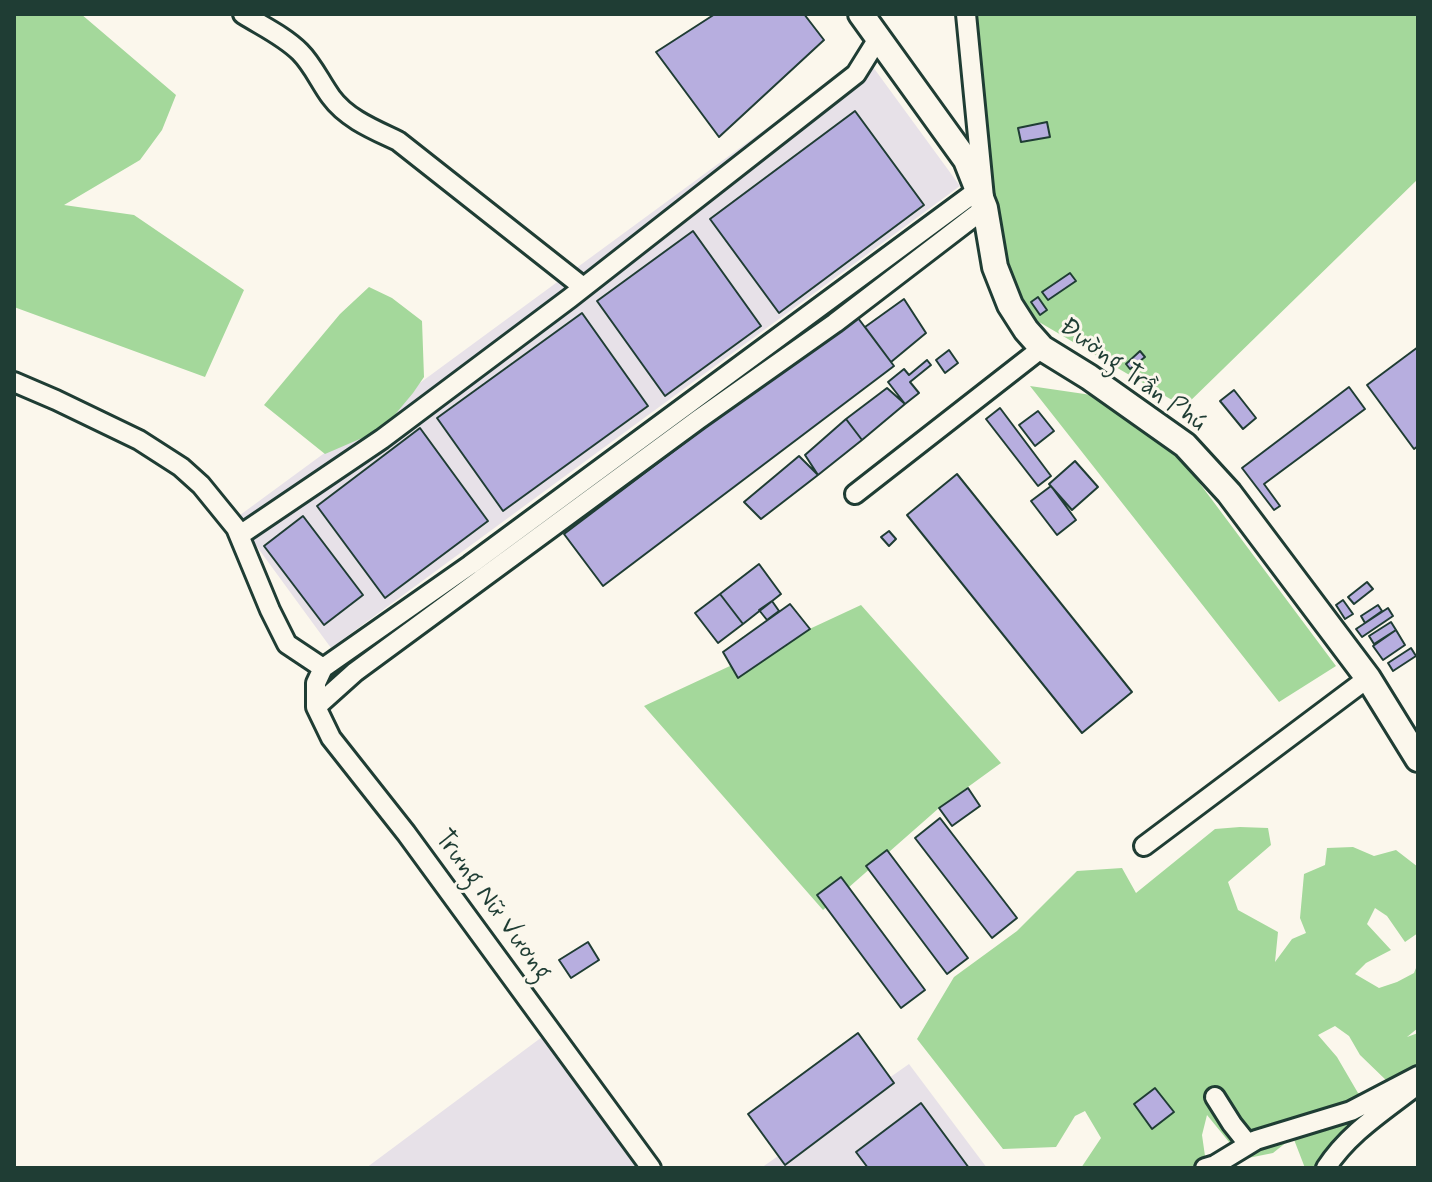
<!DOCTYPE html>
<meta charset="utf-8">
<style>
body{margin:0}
#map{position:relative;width:1432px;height:1182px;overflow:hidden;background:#fbf7ec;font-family:Mynerve,sans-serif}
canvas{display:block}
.frame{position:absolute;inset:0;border:16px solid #1f3d34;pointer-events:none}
</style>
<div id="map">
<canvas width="1432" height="1182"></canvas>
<div class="frame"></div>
</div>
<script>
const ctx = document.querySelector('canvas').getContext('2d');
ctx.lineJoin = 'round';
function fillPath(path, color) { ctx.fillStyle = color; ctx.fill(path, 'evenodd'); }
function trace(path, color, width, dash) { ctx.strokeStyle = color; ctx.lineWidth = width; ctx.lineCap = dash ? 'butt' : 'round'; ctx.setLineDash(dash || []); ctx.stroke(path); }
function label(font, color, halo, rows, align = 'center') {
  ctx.font = font + ' Mynerve,sans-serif'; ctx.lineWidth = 6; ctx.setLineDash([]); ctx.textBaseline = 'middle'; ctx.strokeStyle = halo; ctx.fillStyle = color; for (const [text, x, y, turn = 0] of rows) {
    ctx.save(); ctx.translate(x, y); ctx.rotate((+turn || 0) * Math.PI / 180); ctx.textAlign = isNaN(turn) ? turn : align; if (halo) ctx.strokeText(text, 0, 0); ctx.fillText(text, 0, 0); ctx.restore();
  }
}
fillPath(new Path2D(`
 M865,56L960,186L331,648L236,518Z
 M542,1037L638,1168H366Z
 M909,1064L987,1168H761Z`), '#e7e1e8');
fillPath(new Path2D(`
 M14,14H81L176,95L162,130L140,160L64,205L134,215L244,290L205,377L14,307Z
 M963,14H1418V179L1184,407L1010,305Z
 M369,287L392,298L422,321L424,377L413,393L383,429L325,454L264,405L340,314Z
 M1030,386L1139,402L1336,666L1279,702Z
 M861,605L1001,763L939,808L823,910L644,706Z
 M1240,827L1268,828L1271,845L1228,882L1238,910L1278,932L1275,962L1292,939L1306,933L1300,918L1304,874L1325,865L1327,848L1353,847L1374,856L1396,850L1418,867V933L1405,942L1387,916L1375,908L1367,924L1391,950L1366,963L1355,974L1379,988L1397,982L1414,973L1418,963V1028L1407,1037L1418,1033V1074L1389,1083L1360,1055L1349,1036L1335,1026L1318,1035L1337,1057L1358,1093L1381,1094L1390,1113L1371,1136L1348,1150L1337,1168H1305L1293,1137L1273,1153L1243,1159L1207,1115L1202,1135L1205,1156L1228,1168H1081L1101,1138L1085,1111L1075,1116L1056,1147L1003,1149L917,1039L954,977L1017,931L1077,871L1122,868L1136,893L1215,829Z`), '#a4d89b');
const building = new Path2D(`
 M715,14H804L824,40L719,137L656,52Z
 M855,111L924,205L779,313L710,219Z
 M1047,122L1050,137L1021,142L1018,128Z
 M693,231L761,326L665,396L597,301Z
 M1070,273L1076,281L1048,300L1042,292Z
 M1038,297L1047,310L1040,315L1031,302Z
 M904,299L926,333L891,362L865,327Z
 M582,313L648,406L503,511L437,418Z
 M855,314L894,366L603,586L564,534Z
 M1418,347V446L1414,449L1367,385Z
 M949,350L958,363L945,373L936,360Z
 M1140,351L1145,357L1130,369L1126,364Z
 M927,360L931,365L910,382L919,393L905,404L888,382L904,369L909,375Z
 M1349,387L1365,409L1264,484L1280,506L1274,510L1242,468Z
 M887,388L905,404L862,440L846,419Z
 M1234,390L1256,418L1243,429L1220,401Z
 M1000,408L1051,476L1038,486L986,419Z
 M1038,411L1054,431L1035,446L1019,425Z
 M846,419L862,440L818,475L805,455Z
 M420,428L488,521L385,598L317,506Z
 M799,456L818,475L761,519L744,502Z
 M1075,461L1098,487L1072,510L1049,484Z
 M957,474L1132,692L1082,733L907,515Z
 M1051,486L1076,520L1057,535L1031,501Z
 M303,516L363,595L324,625L264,546Z
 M889,531L896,539L889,546L881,537Z
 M759,564L781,594L743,624L720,594Z
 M1367,582L1373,589L1354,604L1348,597Z
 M720,594L743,624L718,643L695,613Z
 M1343,600L1353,614L1345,619L1336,605Z
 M772,601L779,611L767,620L759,610Z
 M790,604L810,629L738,678L723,652Z
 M1378,605L1382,611L1365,623L1361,616Z
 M1388,608L1393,616L1362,637L1356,629Z
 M1391,622L1396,630L1374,644L1369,636Z
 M1396,630L1405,645L1383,660L1373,646Z
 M1411,648L1416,656L1393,671L1388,663Z
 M968,788L980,806L952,826L939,808Z
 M940,818L1017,918L992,938L915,838Z
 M887,850L968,958L947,974L866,866Z
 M841,877L925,990L901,1008L817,895Z
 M588,942L599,960L571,978L559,960Z
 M858,1033L894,1083L785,1165L748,1114Z
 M1155,1088L1174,1112L1152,1129L1134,1104Z
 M921,1103L969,1168H868L856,1152Z`);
fillPath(building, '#b7aedf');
trace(building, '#1f3d34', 2);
const minor = new Path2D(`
 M243,14C262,26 284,36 300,52C313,65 320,82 331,97C347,119 375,130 398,141L583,287
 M14,382L56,400L139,440L181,467L201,485L236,528L270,610L287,644L323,668
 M855,494L1042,348
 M240,535L382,439L570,298L856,74L879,37
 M323,668L470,565L978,190
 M323,668L316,683V707L331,738L406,833L651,1168
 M316,707L355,672L699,419L835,323L985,208L966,14
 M1144,846L1368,678
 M1215,1097L1232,1124L1248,1144
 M1205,1168L1215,1165L1256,1140L1351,1111L1418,1076
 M1326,1168C1348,1134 1381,1113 1412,1089`);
const major = new Path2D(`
 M861,14L966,160L985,208L995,267L1010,305L1026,330L1042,348L1089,377L1185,445L1229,493L1368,678L1418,759`);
trace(minor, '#1f3d34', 24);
trace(major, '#1f3d34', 30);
trace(minor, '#fbf7ec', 18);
trace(major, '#fbf7ec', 24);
label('26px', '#1f3d34', '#fbf7ec', [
 ["Đường Trần Phú",1132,376,36],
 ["Trưng Nữ Vương",492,906,54]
]);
</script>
